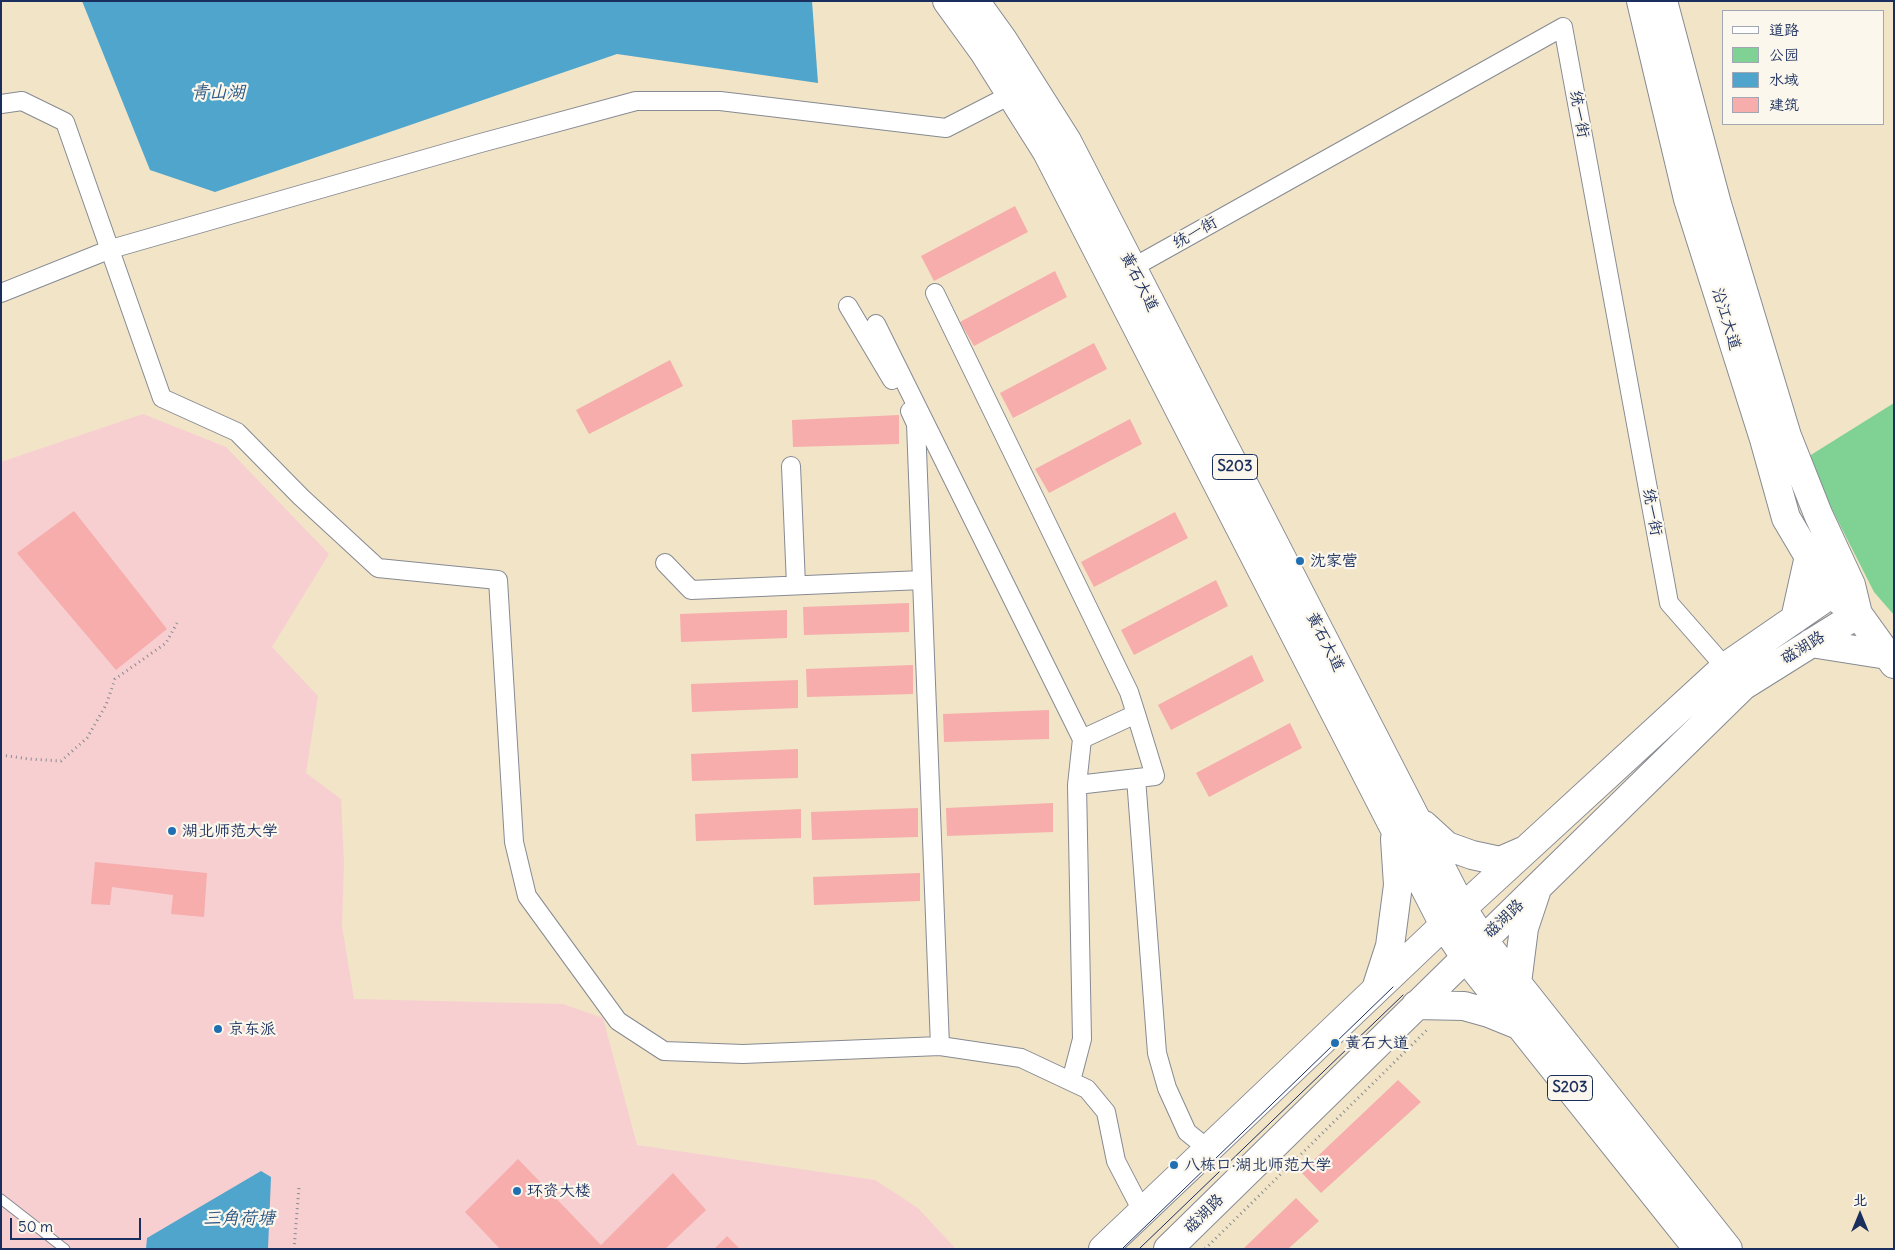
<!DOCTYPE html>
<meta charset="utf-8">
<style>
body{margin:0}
#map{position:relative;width:1895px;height:1250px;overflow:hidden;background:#f2e4c7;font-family:Delius,"LXGW WenKai TC",sans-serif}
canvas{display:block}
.frame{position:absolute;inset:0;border:2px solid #1b2f5e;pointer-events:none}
.legend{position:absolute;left:1722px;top:10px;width:162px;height:115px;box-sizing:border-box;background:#fbf7ec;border:1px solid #a1a7b3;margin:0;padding:6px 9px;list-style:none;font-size:15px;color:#1b2f5e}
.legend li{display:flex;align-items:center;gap:10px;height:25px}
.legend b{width:25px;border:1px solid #a1a7b3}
.north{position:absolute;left:1835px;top:1190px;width:50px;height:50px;-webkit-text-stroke:4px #fbf7ec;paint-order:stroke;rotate:0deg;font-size:14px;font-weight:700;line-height:20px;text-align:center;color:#1b2f5e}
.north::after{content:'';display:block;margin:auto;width:18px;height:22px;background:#1b2f5e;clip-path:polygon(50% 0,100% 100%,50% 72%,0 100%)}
.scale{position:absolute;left:10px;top:1218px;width:131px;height:22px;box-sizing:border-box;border:2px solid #1b2f5e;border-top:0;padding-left:6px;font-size:15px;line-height:18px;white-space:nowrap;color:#1b2f5e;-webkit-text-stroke:4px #fbf7ec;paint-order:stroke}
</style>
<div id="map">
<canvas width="1895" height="1250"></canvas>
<div class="frame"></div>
<ul class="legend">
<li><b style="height:6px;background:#fff"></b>道路</li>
<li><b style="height:14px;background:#7fd294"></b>公园</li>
<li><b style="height:14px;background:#4fa5cc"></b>水域</li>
<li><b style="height:14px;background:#f6adac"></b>建筑</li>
</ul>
<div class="north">北</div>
<div class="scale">50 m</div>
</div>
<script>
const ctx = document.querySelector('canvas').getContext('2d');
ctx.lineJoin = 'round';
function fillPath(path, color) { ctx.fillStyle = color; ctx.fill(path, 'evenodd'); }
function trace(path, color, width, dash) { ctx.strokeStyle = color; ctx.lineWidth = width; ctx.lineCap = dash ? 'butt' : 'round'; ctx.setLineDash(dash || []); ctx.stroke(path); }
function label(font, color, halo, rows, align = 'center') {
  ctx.font = font + ' Delius,"LXGW WenKai TC",sans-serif'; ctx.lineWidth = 4.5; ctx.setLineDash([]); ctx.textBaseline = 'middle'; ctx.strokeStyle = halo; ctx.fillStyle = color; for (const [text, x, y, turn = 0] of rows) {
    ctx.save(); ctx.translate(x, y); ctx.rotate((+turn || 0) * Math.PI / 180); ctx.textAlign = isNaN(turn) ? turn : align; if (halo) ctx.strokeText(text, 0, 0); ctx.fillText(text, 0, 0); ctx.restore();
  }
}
fillPath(new Path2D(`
 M143,414L226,447L329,554L272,647L318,696L306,773L341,799L344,862L342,926L354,999L563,1004L603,1018L637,1145L875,1180L918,1208L956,1249H1V462Z`), '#f7cfd1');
fillPath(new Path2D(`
 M1894,403V615L1874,592L1806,458Z`), '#7fd294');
fillPath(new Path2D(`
 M82,1H812L818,83L617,54L215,192L150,170Z
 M261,1171L271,1177L268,1249H146L147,1238Z`), '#4fa5cc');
fillPath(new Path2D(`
 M1015,206L1028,232L934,281L921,256Z
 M1055,271L1067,297L974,346L960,322Z
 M1094,343L1107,369L1013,418L1000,393Z
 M670,360L683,386L589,434L576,410Z
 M899,415V444L793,447L792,420Z
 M1130,419L1142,444L1049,493L1035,469Z
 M74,511L167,629L116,670L17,553Z
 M1175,512L1188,538L1094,587L1081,562Z
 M1216,580L1228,606L1134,655L1121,630Z
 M909,603V632L804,635L803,607Z
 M787,610V638L681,642L680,614Z
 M1252,655L1264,681L1171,730L1158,705Z
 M913,665V694L807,697L806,669Z
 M798,680V708L692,712L691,684Z
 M1049,710V739L944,742L943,714Z
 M1290,723L1302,748L1209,797L1196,773Z
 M798,749V778L692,781L691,754Z
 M1053,803V832L947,836L946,808Z
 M918,808V837L812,840L811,812Z
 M801,809V838L696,841L695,814Z
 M95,862L207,873L204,917L171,914L173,895L112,887L110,905L91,904Z
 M920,873V901L814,905L813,877Z
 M1398,1080L1421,1102L1321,1193L1301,1172Z
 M518,1159L601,1245L673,1173L706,1210L665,1249H500L465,1212Z
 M1296,1198L1319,1221L1288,1249H1243Z
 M727,1236L740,1249H714Z`), '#f6adac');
const lane = new Path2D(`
 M1,1199L65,1249`);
const street = new Path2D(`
 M1,104L22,101L65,122L162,398L237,432L301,497L378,568L498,580L514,842L527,896L618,1021L664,1051L743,1054L940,1046L1021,1058L1087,1089L1106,1112L1116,1161L1142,1211
 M1132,268L1563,27L1669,603L1725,667
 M1,293L111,249L477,144L636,101H720L946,128L1020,90
 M935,293L1129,692L1136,714
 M848,306L892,380
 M876,324L1082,739L1077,785L1082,1039L1071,1081
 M910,411L916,424L940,1046
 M791,466L796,585
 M665,563L691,590L922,580
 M1136,778L1157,1053L1167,1088L1187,1132L1208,1149
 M1077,785L1155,776L1136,714L1082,739`);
const primary = new Path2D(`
 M947,1L984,52L1047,152L1444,925L1465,957L1698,1249
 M975,1L1003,40L1067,141L1462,908L1483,940L1728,1249
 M1641,1L1688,199L1764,439L1786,518L1831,594L1858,614L1894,664
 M1663,1L1717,204L1787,436L1818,514L1851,585L1858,614
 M1795,619L1809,556
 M1811,643L1887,655
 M1424,825L1447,846L1472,855L1500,861L1523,851
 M1517,983L1524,928L1536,892
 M1377,986L1390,946L1398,885L1395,839
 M1416,1005L1464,1006L1489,1013L1521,1026
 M1103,1249L1444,925L1725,667L1831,594
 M1168,1249L1743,686L1858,614`);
trace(lane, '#868a92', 11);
trace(street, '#868a92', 20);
trace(primary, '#868a92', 30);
trace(new Path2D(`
 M1,755L29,759L61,761L87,738L106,705L115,679L166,643L177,623
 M294,1249L299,1187
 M1205,1249L1429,1028`), '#868a92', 3, [1, 4]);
trace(lane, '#fff', 9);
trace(street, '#fff', 18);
trace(primary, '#fff', 28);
trace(new Path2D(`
 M1122,1249L1393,987
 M1139,1249L1403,995`), '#1b2f5e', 1);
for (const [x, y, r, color] of [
 [1300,561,5,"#1f6fb2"],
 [172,831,5,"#1f6fb2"],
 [218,1029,5,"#1f6fb2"],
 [1335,1043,5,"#1f6fb2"],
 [1174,1165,5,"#1f6fb2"],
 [517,1191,5,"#1f6fb2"]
]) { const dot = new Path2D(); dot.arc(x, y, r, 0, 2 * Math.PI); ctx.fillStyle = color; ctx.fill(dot); trace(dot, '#fbf7ec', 2); }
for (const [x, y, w] of [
 [1235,467,45],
 [1570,1088,45]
]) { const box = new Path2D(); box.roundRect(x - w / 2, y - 12.5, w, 25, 4); ctx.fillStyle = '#fbf7ec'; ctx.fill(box); trace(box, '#1b2f5e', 1); }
label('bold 15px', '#1b2f5e', null, [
 ["S203",1235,467],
 ["S203",1570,1088]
]);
label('16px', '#1b2f5e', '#fbf7ec', [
 ["统一街",1579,114,80],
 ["统一街",1195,233,-29],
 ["黄石大道",1139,282,63],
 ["沿江大道",1726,319,73],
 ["统一街",1652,512,80],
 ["黄石大道",1325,642,63],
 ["磁湖路",1803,648,-32],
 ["磁湖路",1504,919,-44],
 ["磁湖路",1204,1214,-45]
]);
label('16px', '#1b2f5e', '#fbf7ec', [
 ["沈家营",1310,561],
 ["湖北师范大学",182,831],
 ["京东派",228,1029],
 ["黄石大道",1345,1043],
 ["八栋口·湖北师范大学",1184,1165],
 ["环资大楼",527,1191]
], 'left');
label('italic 18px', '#2d5884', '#fbf7ec', [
 ["青山湖",218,93],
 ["三角荷塘",239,1219]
]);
</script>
